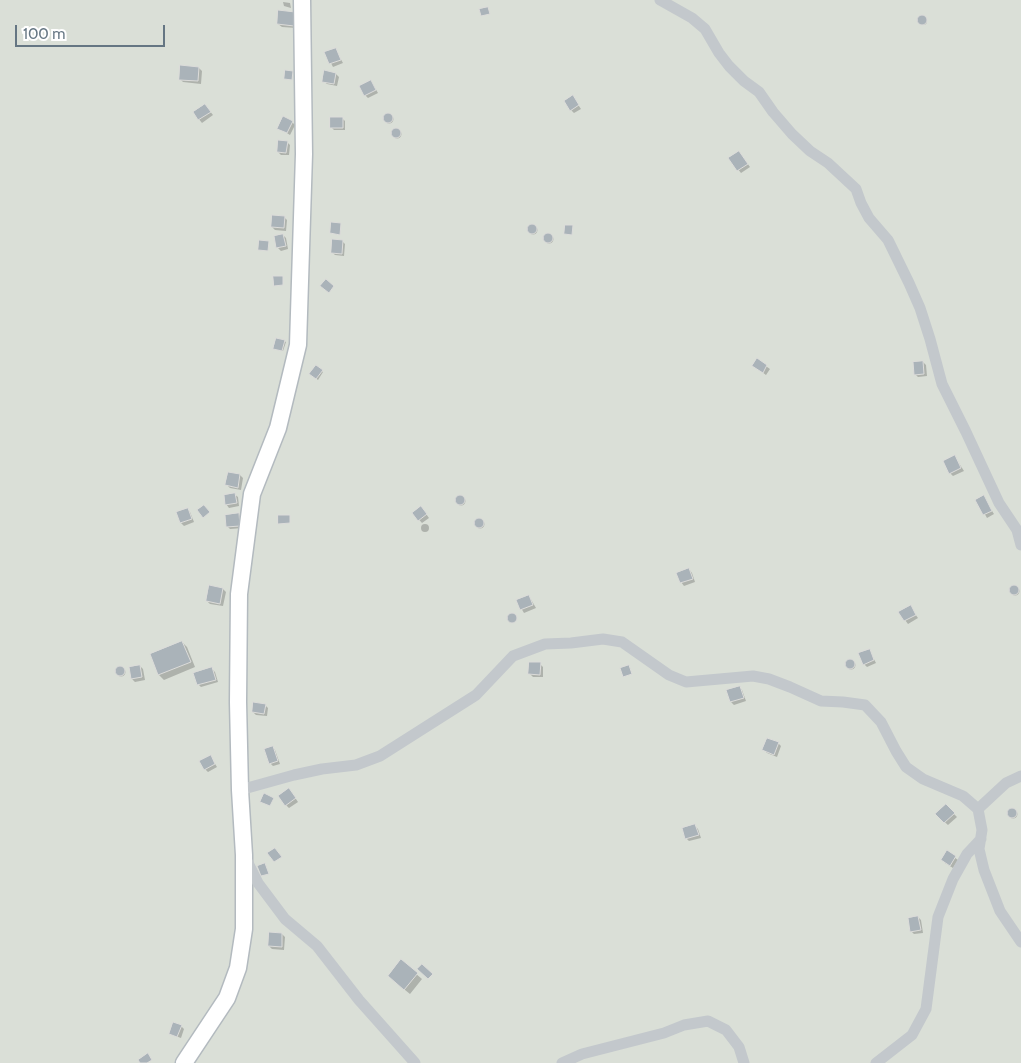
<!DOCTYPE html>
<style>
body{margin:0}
#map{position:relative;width:1021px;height:1063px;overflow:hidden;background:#fafaf8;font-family:Cabin,sans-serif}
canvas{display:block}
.scale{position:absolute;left:15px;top:25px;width:150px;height:22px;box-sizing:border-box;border:2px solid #657683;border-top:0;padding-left:6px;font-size:15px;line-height:18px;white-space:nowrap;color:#657683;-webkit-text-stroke:4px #fff;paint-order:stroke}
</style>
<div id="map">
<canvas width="1021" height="1063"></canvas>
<div class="scale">100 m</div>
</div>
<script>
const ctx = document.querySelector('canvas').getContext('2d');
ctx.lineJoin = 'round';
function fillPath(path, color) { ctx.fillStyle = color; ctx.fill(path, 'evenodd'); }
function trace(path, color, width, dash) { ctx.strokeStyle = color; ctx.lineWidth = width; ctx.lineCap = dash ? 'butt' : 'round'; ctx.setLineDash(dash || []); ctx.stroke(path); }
fillPath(new Path2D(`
 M0,0H1021V1063H0Z`), '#dadfd7');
fillPath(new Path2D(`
 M283,2L290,3L291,8L284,6Z
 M295,13L297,28L282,27L278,24Z
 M919 21a4 4 0 1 1 8 0a4 4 0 1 1-8 0Z
 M335,49L343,63L333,67L326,53Z
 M199,68L202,71L201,84L183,82L180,79Z
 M336,74L339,77L337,86L327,84L323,81Z
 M371,81L378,93L368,98L365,95Z
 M573,97L581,109L574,113L571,110Z
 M205,105L213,115L202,123L194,113Z
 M384.5 119a4.5 4.5 0 1 1 9 0a4.5 4.5 0 1 1-9 0Z
 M342,118L345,121V130H334L331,127Z
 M292,122L295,125L290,135L279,128Z
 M392.5 134a4.5 4.5 0 1 1 9 0a4.5 4.5 0 1 1-9 0Z
 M287,142L290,145L289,155H281L278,152Z
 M739,152L750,167L741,173L730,159Z
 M284,217L287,220L286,231L275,230L272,227Z
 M528.5 230a4.5 4.5 0 1 1 9 0a4.5 4.5 0 1 1-9 0Z
 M544.5 239a4.5 4.5 0 1 1 9 0a4.5 4.5 0 1 1-9 0Z
 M283,235L286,238L288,249L281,251L278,248L275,237Z
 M342,241L345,244L344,256L335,255L332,252Z
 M284,341L286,342L283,351L276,349Z
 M757,360L770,369L766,375L754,366Z
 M923,362L926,365L927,376L918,377L915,374Z
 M316,367L323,372L318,380L311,374Z
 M955,457L964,471L953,476L950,473Z
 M240,475L243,478L241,490L230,488L227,485Z
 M234,494L238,497L239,506L229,508L226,504Z
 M456.5 501a4.5 4.5 0 1 1 9 0a4.5 4.5 0 1 1-9 0Z
 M983,497L994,514L987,518L977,500Z
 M187,509L190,512L194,522L184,526L181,523Z
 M424,511L429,518L422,523L414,514Z
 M239,515L242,518L243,528L230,529L227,526Z
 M475.5 524a4.5 4.5 0 1 1 9 0a4.5 4.5 0 1 1-9 0Z
 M421 528a4 4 0 1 1 8 0a4 4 0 1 1-8 0Z
 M689,569L692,573L695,582L684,586L681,582Z
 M1010.5 591a4.5 4.5 0 1 1 9 0a4.5 4.5 0 1 1-9 0Z
 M223,589L226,592L223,606L210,604L207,601Z
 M529,596L536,608L524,613L517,601Z
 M910,607L918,618L908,624L905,620Z
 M508 619a4 4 0 1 1 8 0a4 4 0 1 1-8 0Z
 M182,642L187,647L195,667L164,680L159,675L151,654Z
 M869,650L876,663L867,667L864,664Z
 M846.5 665a4.5 4.5 0 1 1 9 0a4.5 4.5 0 1 1-9 0Z
 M540,664L543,667V677H533L530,674Z
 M140,666L143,669L145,680L135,682L132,679Z
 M116.5 672a4.5 4.5 0 1 1 9 0a4.5 4.5 0 1 1-9 0Z
 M212,669L215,672L218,682L201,687L198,684Z
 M739,687L742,690L746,701L734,705L731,702Z
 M265,705L268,708L267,716L256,715L253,712Z
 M778,743L781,746L777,757L767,753L764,750Z
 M272,747L275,750L280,764L273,766L270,763Z
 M210,756L217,767L208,772L205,769Z
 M292,793L298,802L289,808L286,805Z
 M946,806L957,817L948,825L937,815Z
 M1008.5 814a4.5 4.5 0 1 1 9 0a4.5 4.5 0 1 1-9 0Z
 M695,826L698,829L701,838L689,841L686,838Z
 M947,852L958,860L953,868L945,863Z
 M918,917L921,920L923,933L914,934L911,931Z
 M282,934L285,937L284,950L272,949L269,946Z
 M401,961L422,979L410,994L394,981Z
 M181,1026L184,1029L181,1038L170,1034Z`), '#0003');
const building = new Path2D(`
 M488,7L490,14L481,16L479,9Z
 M278,10L295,12L294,26L277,24Z
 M917 20a5 5 0 1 1 10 0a5 5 0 1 1-10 0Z
 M336,48L341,60L329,64L324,52Z
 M180,65L199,67L198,81L179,80Z
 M285,70L293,71L292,80L284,79Z
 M324,70L336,73L334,84L322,82Z
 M371,80L376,90L364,96L359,86Z
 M573,95L579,105L570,111L564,101Z
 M205,104L211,112L198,120L193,112Z
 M383 118a5 5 0 1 1 10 0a5 5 0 1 1-10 0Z
 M283,116L293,121L287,133L277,129Z
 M330,117H343V128H330Z
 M391 133a5 5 0 1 1 10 0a5 5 0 1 1-10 0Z
 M278,140L288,141L286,153L277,152Z
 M739,151L748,164L737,171L728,158Z
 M272,215L285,216L284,228L271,227Z
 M331,222L341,223L340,235L330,233Z
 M527 229a5 5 0 1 1 10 0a5 5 0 1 1-10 0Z
 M565,225H573L572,235L564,234Z
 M543 238a5 5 0 1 1 10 0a5 5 0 1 1-10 0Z
 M283,234L286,246L276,248L274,236Z
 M332,239L343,240L342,254L331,253Z
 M259,240L269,241L268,251L258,250Z
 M273,276H283V285L274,286Z
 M326,279L334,286L329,293L320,286Z
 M276,338L285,340L282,351L273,349Z
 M757,358L767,365L763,373L752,366Z
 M923,361L924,374L914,375L913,362Z
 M316,365L323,370L316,379L309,374Z
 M955,455L961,468L949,474L943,461Z
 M228,472L240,474L238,488L225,485Z
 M235,493L237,503L225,505L224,495Z
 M455 500a5 5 0 1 1 10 0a5 5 0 1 1-10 0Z
 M984,495L992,511L983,515L975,500Z
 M204,505L210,512L203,518L197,510Z
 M421,506L427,514L418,521L412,513Z
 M188,508L192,519L180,523L176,512Z
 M239,513L240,526L226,527L225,515Z
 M278,515H290V523L278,524Z
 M474 523a5 5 0 1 1 10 0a5 5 0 1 1-10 0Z
 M689,568L693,579L680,583L676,573Z
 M1009 590a5 5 0 1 1 10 0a5 5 0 1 1-10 0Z
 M209,585L223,588L220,604L206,601Z
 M529,595L533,605L520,610L516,600Z
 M911,605L916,615L904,621L898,612Z
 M507 618a5 5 0 1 1 10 0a5 5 0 1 1-10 0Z
 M182,641L191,662L158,675L150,654Z
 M870,649L874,660L863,665L858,653Z
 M845 664a5 5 0 1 1 10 0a5 5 0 1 1-10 0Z
 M529,662H541L540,675L528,674Z
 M140,665L142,677L131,679L129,667Z
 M629,665L632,674L623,677L620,668Z
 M115 671a5 5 0 1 1 10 0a5 5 0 1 1-10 0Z
 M212,667L216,680L197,685L193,673Z
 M740,686L744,698L730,702L726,690Z
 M253,702L266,704L264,714L252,712Z
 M767,738L779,742L774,755L762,750Z
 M273,746L278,761L269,764L264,749Z
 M211,755L215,764L204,770L199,761Z
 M289,788L296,798L285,806L278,796Z
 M264,793L274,798L270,806L260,802Z
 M946,804L955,813L944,823L935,814Z
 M1007 813a5 5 0 1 1 10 0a5 5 0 1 1-10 0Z
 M695,824L699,835L685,839L682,828Z
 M275,848L282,857L274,862L267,853Z
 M947,850L956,856L950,866L941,860Z
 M265,863L269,874L261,876L257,866Z
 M918,916L921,930L910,932L908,918Z
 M269,932L282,933V947L268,946Z
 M401,959L418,973L404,990L388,976Z
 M422,964L433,974L428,979L417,969Z
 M173,1022L182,1025L177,1037L169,1034Z
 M148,1053L152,1060L147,1063H140L138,1060Z`);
fillPath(building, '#aab3b9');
trace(building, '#dcdcda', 1);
const secondary = new Path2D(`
 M184,1063L227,998L238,968L244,929V855L240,790L238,702L239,594L252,494L278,428L298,345L304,154L302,0`);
trace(secondary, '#b3babf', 19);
trace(new Path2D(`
 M660,0L692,18L705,29L719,53L729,66L744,81L759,92L773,112L792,134L810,151L828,163L856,189L861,203L869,218L888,240L909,283L920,308L930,339L942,384L966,432L999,503L1017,530L1021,545
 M240,790L294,775L322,769L356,765L380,756L476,695L513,656L545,644L571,643L603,639L622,642L669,675L686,682L753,676L769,679L790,687L821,701L843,702L865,705L881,722L896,751L906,767L923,779L963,796L978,809L982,830L979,849L984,870L1000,911L1021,942
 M978,809L1006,783L1021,776
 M245,857L258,883L285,919L317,946L359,1000L415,1063
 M562,1063L582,1054L664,1033L684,1025L708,1021L726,1030L739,1047L744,1063
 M876,1063L912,1035L926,1009L938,917L953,879L967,854L981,839`), '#c3c8cc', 11);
trace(secondary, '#fff', 16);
</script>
